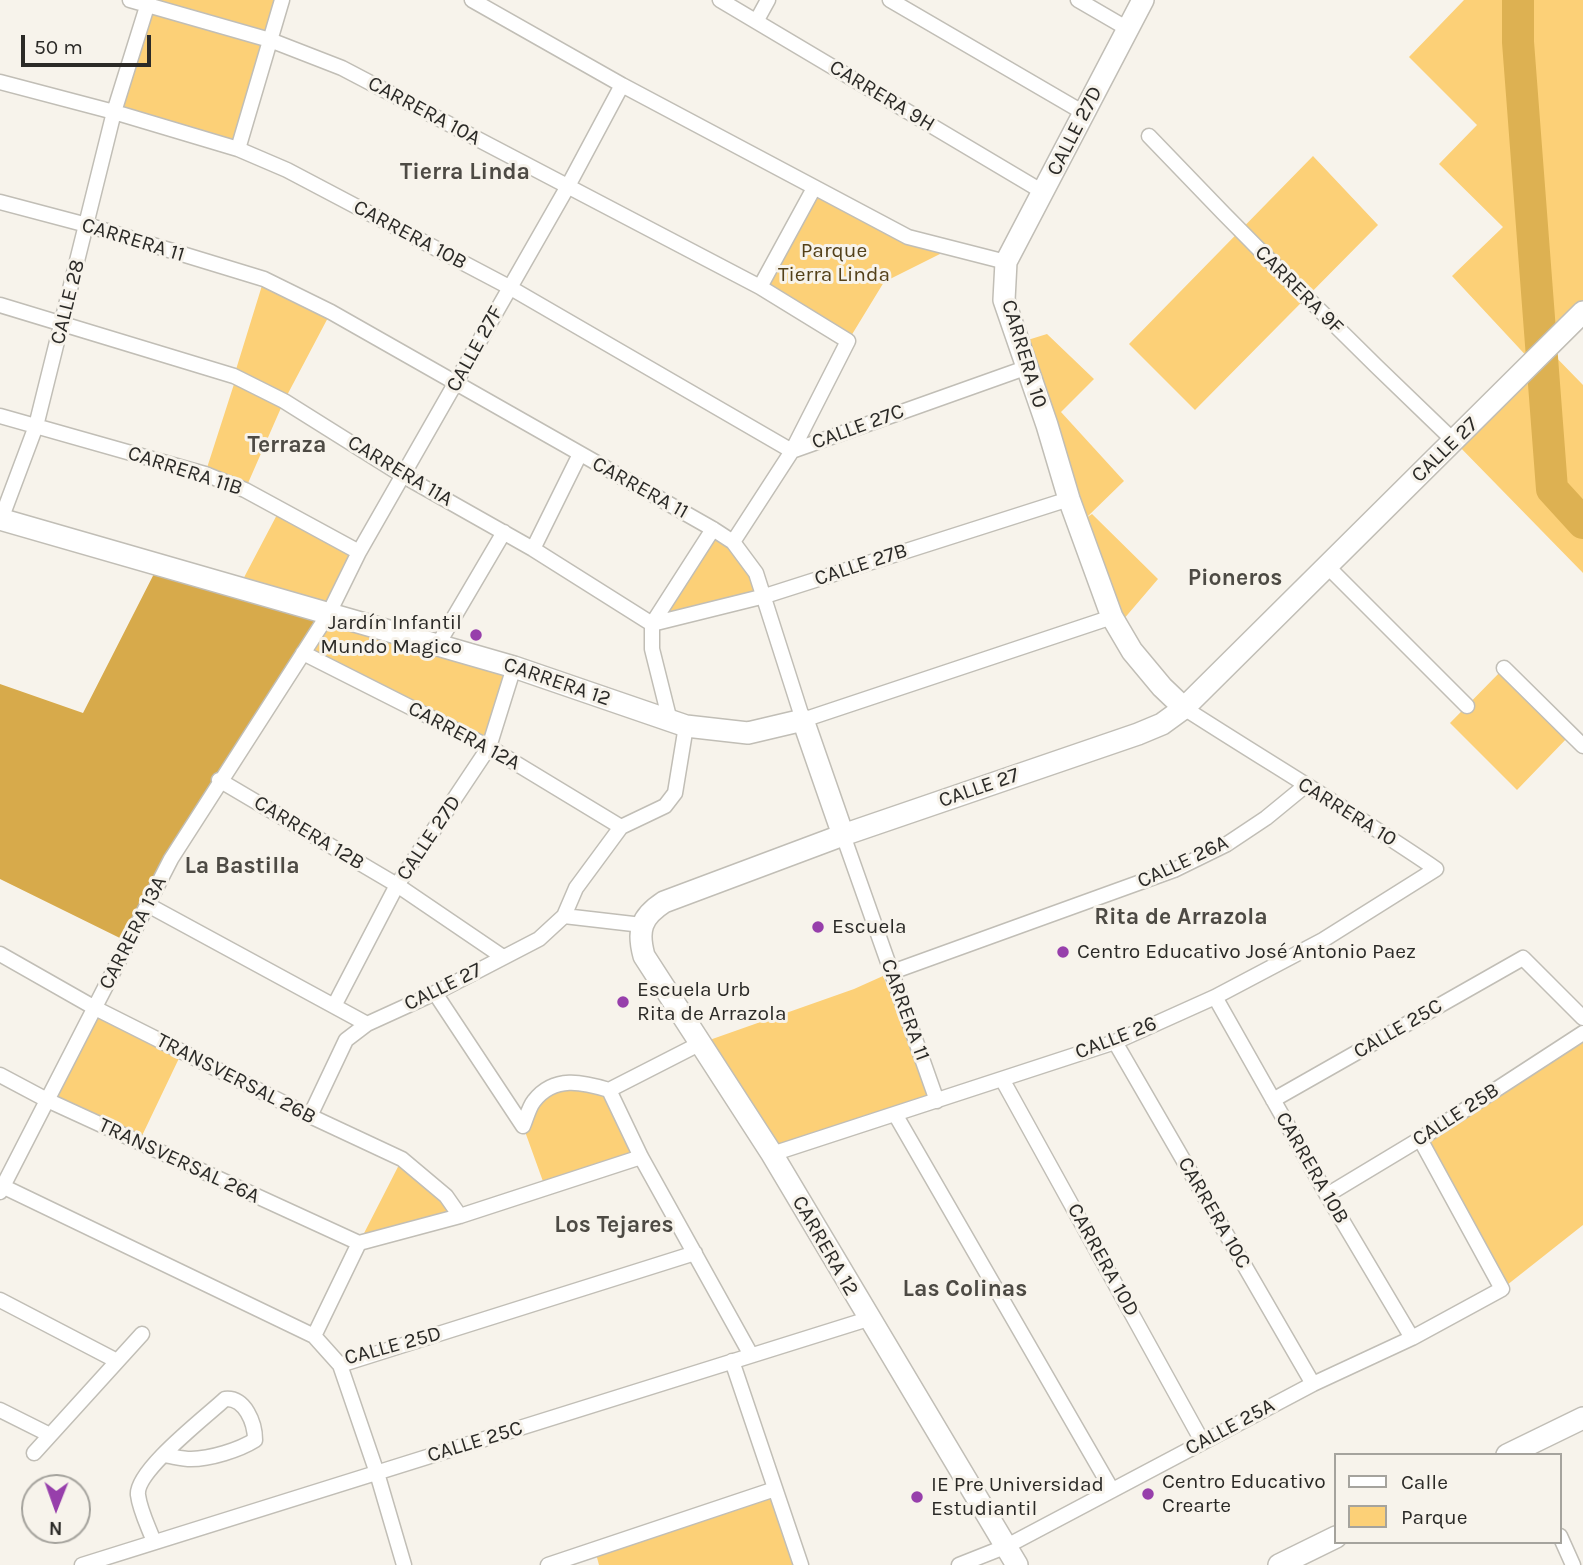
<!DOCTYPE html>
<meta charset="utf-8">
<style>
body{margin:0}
#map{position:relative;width:1583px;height:1565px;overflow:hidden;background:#f7f3eb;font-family:Karla,sans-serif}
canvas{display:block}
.legend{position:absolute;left:1334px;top:1453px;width:228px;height:91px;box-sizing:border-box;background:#f7f3eb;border:2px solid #a5a39d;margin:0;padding:9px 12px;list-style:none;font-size:21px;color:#2b2a27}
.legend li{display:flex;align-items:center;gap:14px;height:35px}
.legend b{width:35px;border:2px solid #a5a39d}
.north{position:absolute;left:21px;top:1474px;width:70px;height:70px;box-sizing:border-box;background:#f7f3eb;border:2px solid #a5a39d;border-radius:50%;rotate:181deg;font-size:19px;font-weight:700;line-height:28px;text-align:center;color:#2b2a27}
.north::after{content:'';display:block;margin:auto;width:24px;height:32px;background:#973fab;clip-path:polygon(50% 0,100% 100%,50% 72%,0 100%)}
.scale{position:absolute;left:21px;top:35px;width:130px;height:32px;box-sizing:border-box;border:4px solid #2b2a27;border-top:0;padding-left:9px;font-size:21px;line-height:24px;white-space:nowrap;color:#2b2a27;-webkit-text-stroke:5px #f7f3eb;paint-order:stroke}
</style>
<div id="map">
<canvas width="1583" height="1565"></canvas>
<ul class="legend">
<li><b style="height:9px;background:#fff"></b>Calle</li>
<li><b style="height:19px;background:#fcd077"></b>Parque</li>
</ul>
<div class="north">N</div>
<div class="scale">50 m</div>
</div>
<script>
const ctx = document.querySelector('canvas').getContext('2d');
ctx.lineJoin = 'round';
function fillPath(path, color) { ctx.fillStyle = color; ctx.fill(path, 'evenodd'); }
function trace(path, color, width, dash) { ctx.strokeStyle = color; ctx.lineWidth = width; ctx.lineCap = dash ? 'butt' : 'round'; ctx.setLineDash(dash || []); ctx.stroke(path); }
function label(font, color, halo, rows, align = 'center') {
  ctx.font = font + ' Karla,sans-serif'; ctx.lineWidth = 6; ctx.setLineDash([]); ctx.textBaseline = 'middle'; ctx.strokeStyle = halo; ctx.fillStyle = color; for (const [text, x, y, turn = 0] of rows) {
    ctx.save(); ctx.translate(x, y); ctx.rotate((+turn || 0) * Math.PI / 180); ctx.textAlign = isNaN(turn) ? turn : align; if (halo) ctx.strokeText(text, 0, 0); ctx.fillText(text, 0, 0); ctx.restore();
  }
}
fillPath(new Path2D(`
 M149,0H282L238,149L115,112Z
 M1464,0H1583V311L1547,348L1583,385V573L1454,441L1532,362L1452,276L1503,227L1439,164L1477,125L1409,57Z
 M1313,156L1378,225L1195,410L1129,344Z
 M814,188L908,237L952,248L884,282L848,341L760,287Z
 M264,279L331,312L284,401L245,490L205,474L235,381L234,376Z
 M1047,334L1094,379L1061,412L1124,481L1086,518L1092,514L1158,579L1117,627L1018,343Z
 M280,509L359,552L329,612L514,667L489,747L303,653L239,587Z
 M713,529L733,542L761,593L652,624Z
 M1504,668L1570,735L1517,790L1450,723Z
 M883,976L937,1101L772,1154L701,1043L854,989Z
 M95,1008L182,1052L139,1142L47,1100Z
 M1583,1033V1225L1502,1289L1420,1139Z
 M555,1084L609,1090L641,1157L545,1187L523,1126Z
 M402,1159L460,1216L359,1243Z
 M775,1489L801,1565H599L595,1550Z`), '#fcd077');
fillPath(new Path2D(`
 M159,564L329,613L128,942L0,879V684L83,713Z`), '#d7aa4b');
trace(new Path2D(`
 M1518,0V42L1552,489L1583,523`), '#ddb152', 32);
const street = new Path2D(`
 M472,0L622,85L908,237L1006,262
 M720,0L1043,192
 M890,0L1084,113
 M1078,0L1128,29
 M757,20L768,0
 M0,82L114,112L238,149L287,170L509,287L792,451L848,341L760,287L342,68L270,40L130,0
 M1149,136C1248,240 1350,342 1454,441
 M238,149L282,0
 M0,202L87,225L264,279L331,312L713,529L733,542L756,573L803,720L1112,617
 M760,287L814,188
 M0,305L234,376L284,401L402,475L533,549L652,624
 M0,416L205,474L245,490L359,552
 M0,522L36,426L114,112L149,0
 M733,542L792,451L1028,367
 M533,549L580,454
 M1326,565L1467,706
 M652,624L765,596L1069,499
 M437,646L504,532
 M303,653L489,747L621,827
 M1504,668L1583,746
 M670,721L652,649V624L713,529
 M219,780L397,885L503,957
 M843,835L937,1101
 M148,905L367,1024
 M564,916L642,925
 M0,954L95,1008L310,1116L402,1159L446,1196L460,1216
 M892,972L1174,870L1227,844L1266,818L1305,786
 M435,993L523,1126
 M1215,997L1327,1195L1412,1338
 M334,1006L397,885L489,747L514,667
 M1115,1042L1313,1384
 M0,1075L47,1100L359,1243
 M1002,1079L1202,1441
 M609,1090L641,1157L751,1355
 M1273,1100L1523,958L1583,1018
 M895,1114L1112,1490
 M310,1116L346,1040L367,1024L435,993L539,939L564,916L576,888L621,827L665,806L675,793L686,726
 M523,1126C526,1119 529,1107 534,1101C554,1075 583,1082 609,1090L701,1043
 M772,1154L1115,1042L1215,997L1323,940L1436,869C1354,813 1268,762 1184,708
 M0,1185L314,1336L340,1365L377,1473L404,1565
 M0,1192L171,859L329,613L359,552L568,186L622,85
 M1327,1195L1420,1139L1583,1033
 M359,1243L460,1216L641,1157
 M0,1300L117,1361
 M314,1336L359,1243
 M732,1361L801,1565
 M340,1365L695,1253
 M0,1410L50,1435
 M34,1453L142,1334
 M1560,1536L1573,1565
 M154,1542C149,1528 140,1511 138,1495C135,1471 207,1416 225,1399C245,1397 255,1423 255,1440C239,1450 210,1459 191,1459C182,1459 172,1456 163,1455
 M82,1565L868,1319
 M548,1565L775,1489
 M959,1565L1007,1546L1313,1384L1412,1338L1502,1289L1420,1139`);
const secondary = new Path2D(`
 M1143,0L1006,262L1004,300L1047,425L1069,499L1112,617L1132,651L1162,687L1184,708
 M0,519L514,667L686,726L748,733L803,720L843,835
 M1507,1455L1583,1418
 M1017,1565L772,1154L644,956C637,930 641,917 664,902L843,835L1138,734L1162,724L1184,708L1583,312
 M1279,1565L1336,1537`);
trace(street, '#c1beb6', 17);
trace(secondary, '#c1beb6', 24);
trace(street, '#fff', 14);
trace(secondary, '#fff', 21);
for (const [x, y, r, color] of [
 [476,635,7,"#973fab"],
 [818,927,7,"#973fab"],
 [1063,952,7,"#973fab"],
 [623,1002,7,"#973fab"],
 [1148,1494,7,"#973fab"],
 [917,1497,7,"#973fab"]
]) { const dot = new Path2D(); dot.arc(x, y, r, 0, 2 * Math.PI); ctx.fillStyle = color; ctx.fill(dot); trace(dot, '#f7f3eb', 2.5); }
label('21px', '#2b2a27', '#f7f3eb', [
 ["CARRERA 9H",882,96,31],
 ["CARRERA 10A",424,111,28],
 ["CALLE 27D",1075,131,-63],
 ["CARRERA 10B",410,235,28],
 ["CARRERA 11",133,240,17],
 ["CARRERA 9F",1299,290,45],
 ["CALLE 28",68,302,-76],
 ["CALLE 27F",475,349,-61],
 ["CARRERA 10",1024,354,73],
 ["CALLE 27C",858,427,-20],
 ["CALLE 27",1445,450,-44],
 ["CARRERA 11B",185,471,18],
 ["CARRERA 11A",400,471,31],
 ["CARRERA 11",640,488,29],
 ["CALLE 27B",861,565,-18],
 ["CARRERA 12",557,682,19],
 ["CARRERA 12A",464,736,28],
 ["CALLE 27",979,788,-19],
 ["CARRERA 10",1347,812,32],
 ["CARRERA 12B",309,833,31],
 ["CALLE 27D",429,838,-56],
 ["CALLE 26A",1183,862,-25],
 ["CARRERA 13A",133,933,-63],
 ["CALLE 27",443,987,-26],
 ["CARRERA 11",905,1010,70],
 ["CALLE 25C",1398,1029,-30],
 ["CALLE 26",1116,1038,-21],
 ["TRANSVERSAL 26B",236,1079,27],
 ["CALLE 25B",1456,1115,-33],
 ["TRANSVERSAL 26A",179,1161,25],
 ["CARRERA 10B",1312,1168,60],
 ["CARRERA 10C",1214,1213,60],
 ["CARRERA 12",825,1246,60],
 ["CARRERA 10D",1103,1260,61],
 ["CALLE 25D",393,1346,-15],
 ["CALLE 25A",1230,1427,-28],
 ["CALLE 25C",475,1442,-17]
]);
label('21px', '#534019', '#f7f3eb', [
 ["Parque",834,251],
 ["Tierra Linda",834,275]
]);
label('21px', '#2b2a27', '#f7f3eb', [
 ["Jardín Infantil",462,623,"right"],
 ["Mundo Magico",462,647,"right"],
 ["Escuela",832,927],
 ["Centro Educativo José Antonio Paez",1077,952],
 ["Escuela Urb",637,990],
 ["Rita de Arrazola",637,1014],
 ["Centro Educativo",1162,1482],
 ["Crearte",1162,1506],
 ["IE Pre Universidad",931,1485],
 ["Estudiantil",931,1509]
], 'left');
label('bold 23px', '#4d4a44', '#f7f3eb', [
 ["Tierra Linda",465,172],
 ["Terraza",287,445],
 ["Pioneros",1235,578],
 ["La Bastilla",242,866],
 ["Rita de Arrazola",1181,917],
 ["Los Tejares",614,1225],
 ["Las Colinas",965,1289]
]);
</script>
